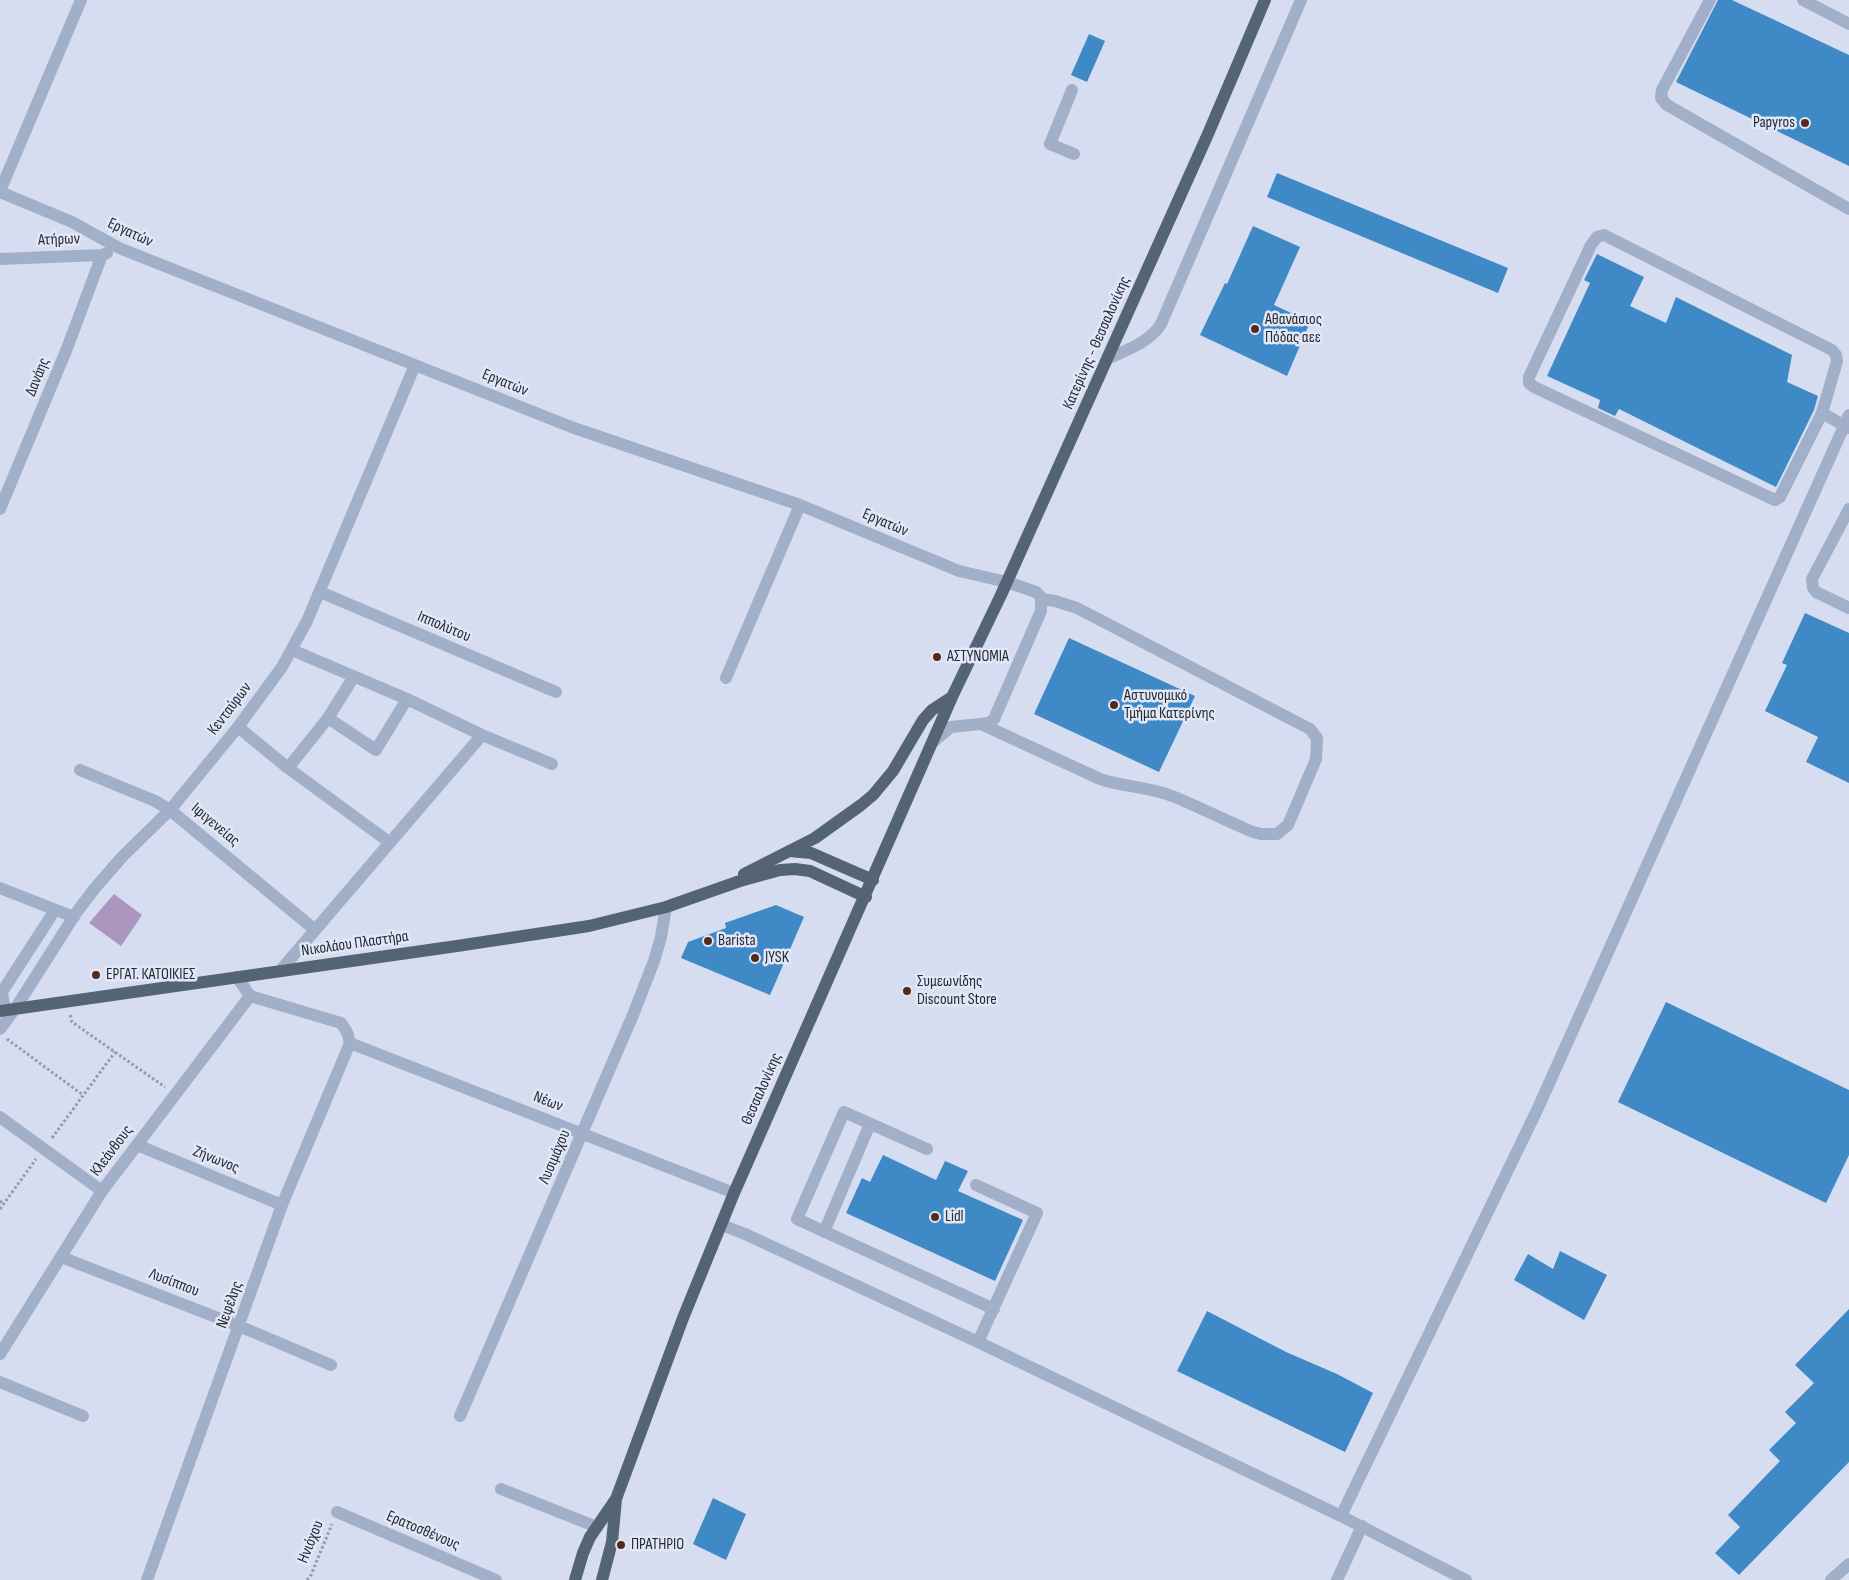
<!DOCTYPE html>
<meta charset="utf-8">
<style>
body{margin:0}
canvas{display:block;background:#d6ddf0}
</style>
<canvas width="1849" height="1580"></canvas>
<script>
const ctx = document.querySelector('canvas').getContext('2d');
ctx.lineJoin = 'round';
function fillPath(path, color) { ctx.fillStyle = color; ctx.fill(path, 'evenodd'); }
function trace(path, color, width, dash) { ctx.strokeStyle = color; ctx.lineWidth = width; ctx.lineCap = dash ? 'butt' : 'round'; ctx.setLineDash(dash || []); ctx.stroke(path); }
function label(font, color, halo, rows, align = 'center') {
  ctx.font = font + ' "Sofia Sans Condensed",sans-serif'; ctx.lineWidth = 5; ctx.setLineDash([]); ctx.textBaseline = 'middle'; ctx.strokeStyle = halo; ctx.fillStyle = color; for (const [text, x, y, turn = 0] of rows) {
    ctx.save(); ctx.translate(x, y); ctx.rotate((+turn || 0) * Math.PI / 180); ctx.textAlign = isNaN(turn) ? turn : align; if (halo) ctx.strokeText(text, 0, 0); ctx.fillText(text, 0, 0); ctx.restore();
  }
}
fillPath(new Path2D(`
 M114,894L142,915L121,946L89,923Z`), '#ac96bf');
fillPath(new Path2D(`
 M1718,0H1732L1849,55V166L1676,82Z
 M1089,34L1105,41L1087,82L1071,75Z
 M1277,173L1508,268L1498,293L1267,197Z
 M1253,226L1300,247L1274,305L1310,322L1287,376L1200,335L1225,283L1227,284Z
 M1597,254L1644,277L1630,306L1666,323L1676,297L1792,355L1787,382L1818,396L1814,410L1776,487L1619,409L1615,416L1598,408L1600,400L1547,376L1590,283L1584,280Z
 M1805,613L1849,633V783L1806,762L1818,737L1765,711L1787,665L1782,663Z
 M1069,638L1195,696L1159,772L1034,714Z
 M776,905L804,917L770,995L681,958L688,942L726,928L725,923Z
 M1666,1002L1849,1090V1155L1826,1203L1618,1102Z
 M883,1155L936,1180L945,1161L968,1171L958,1191L1023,1220L995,1281L846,1213L862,1178L870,1182Z
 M1560,1251L1607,1275L1584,1320L1514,1280L1528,1254L1553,1269Z
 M1849,1309V1462L1739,1575L1715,1553L1740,1527L1728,1515L1780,1461L1769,1450L1796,1423L1785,1412L1814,1383L1795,1365Z
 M1207,1311L1286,1352L1337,1374L1373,1393L1345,1452L1177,1371Z
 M713,1498L746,1514L726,1560L693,1544Z`), '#3e89c6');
trace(new Path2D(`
 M70,1015L72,1022L165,1087
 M7,1039L83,1095
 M52,1138L115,1052
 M0,1201L4,1204
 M0,1209L36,1159
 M307,1580L311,1575L332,1524`), '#8d9bb3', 3, [2.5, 2.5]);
trace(new Path2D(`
 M1710,0L1662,90L1661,98L1667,105L1849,209
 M1803,0L1849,24
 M1072,90L1050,144L1074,154
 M0,191L81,0
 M0,192L72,222L119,248L574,428L800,505L959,571L1007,582L1036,592L1041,597V611L994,719L989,723L951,727L933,742
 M0,259L102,255L107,253
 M1107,359C1126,350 1149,343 1161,324L1301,0
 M1822,413L1780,497L1775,500L1534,387L1529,383V377L1591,245L1597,237L1604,235L1832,350L1836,355L1837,361L1822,413L1849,428
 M0,509L66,351L102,255
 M1849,509L1812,579L1813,588L1816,592L1849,608
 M320,592L556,692
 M292,650L407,699L482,735L552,764
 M726,678L800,505
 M328,718L376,750L407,699
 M981,724L1100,779C1124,787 1149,787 1172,796C1200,807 1226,821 1253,832L1261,834H1277L1288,825L1316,759L1317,738L1310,729L1077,608L1055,601L1041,599
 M238,727L288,768L389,842
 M288,768L328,718L353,678
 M80,770L155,801L170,810L314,929
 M0,888L74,917
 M280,971L482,735
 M250,996L341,1023L347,1032L350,1043
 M5,1011L2,992L55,910
 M0,1029L15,1009L76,913L95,888L122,857L170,810L238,727L282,667L307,621L415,365
 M350,1043L734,1193
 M0,1117L102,1191
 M137,1145L282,1205
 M927,1149L844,1112L797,1219L994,1309
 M976,1185L1037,1213L978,1342
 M722,1225L745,1234L978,1342L1341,1516L1466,1580
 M824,1232L870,1124
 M61,1257L239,1326L331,1365
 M0,1354L102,1191L250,996L237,977
 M0,1382L83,1416
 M460,1416L633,1015L654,961L661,937L666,907
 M501,1489L597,1527
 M337,1512L496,1580
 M1341,1516L1538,1108L1849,415
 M147,1580L282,1205L350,1043
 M1337,1580L1362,1526
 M1831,1580L1849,1564`), '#a2afc8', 12);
trace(new Path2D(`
 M789,851L811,853L873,880
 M744,874L815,838L861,805L873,795L893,771L923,720L932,710L952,697
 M0,1011L457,946L589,926L666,907L740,881L780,870L795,869L810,871L866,897
 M575,1580L583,1553L590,1537L616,1499
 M602,1580L612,1542L616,1499L683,1318L734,1193L952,697L1001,595L1208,134L1265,0`), '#556475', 12);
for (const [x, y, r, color] of [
 [1805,123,5,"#532a1b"],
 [1255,329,5,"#532a1b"],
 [937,657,5,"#532a1b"],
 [1114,705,5,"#532a1b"],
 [708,941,5,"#532a1b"],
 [755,958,5,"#532a1b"],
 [96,975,5,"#532a1b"],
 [907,991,5,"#532a1b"],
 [935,1217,5,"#532a1b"],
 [621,1545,5,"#532a1b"]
]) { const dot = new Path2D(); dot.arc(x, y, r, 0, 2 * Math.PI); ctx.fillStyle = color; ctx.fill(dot); trace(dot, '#e2e7f8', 2); }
label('16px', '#252b33', '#e2e7f8', [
 ["Papyros",1795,123,"right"],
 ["Αθανάσιος",1265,320],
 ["Πόδας αεε",1265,338],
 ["ΑΣΤΥΝΟΜΙΑ",947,657],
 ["Αστυνομικό",1124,696],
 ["Τμήμα Κατερίνης",1124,714],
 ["Barista",718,941],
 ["JYSK",765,958],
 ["ΕΡΓΑΤ. ΚΑΤΟΙΚΙΕΣ",106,975],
 ["Συμεωνίδης",917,982],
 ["Discount Store",917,1000],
 ["Lidl",945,1217],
 ["ΠΡΑΤΗΡΙΟ",631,1545]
], 'left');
label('16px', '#252b33', '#e2e7f8', [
 ["Εργατών",130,233,25],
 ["Ατήρων",59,240,-2],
 ["Κατερίνης - Θεσσαλονίκης",1097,343,-66],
 ["Δανάης",38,377,-68],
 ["Εργατών",505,383,22],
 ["Εργατών",885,523,23],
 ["Ιππολύτου",444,627,23],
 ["Κενταύρων",230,709,-53],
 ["Ιφιγενείας",215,825,40],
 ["Νικολάου Πλαστήρα",355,944,-8],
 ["Θεσσαλονίκης",762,1089,-66],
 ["Νέων",548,1102,21],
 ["Κλεάνθους",112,1151,-53],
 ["Λυσιμάχου",555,1157,-67],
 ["Ζήνωνος",216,1160,22],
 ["Λυσίππου",174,1283,21],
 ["Νεφέλης",230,1305,-70],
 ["Ερατοσθένους",423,1531,23],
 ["Ηνιόχου",311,1542,-68]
]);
</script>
